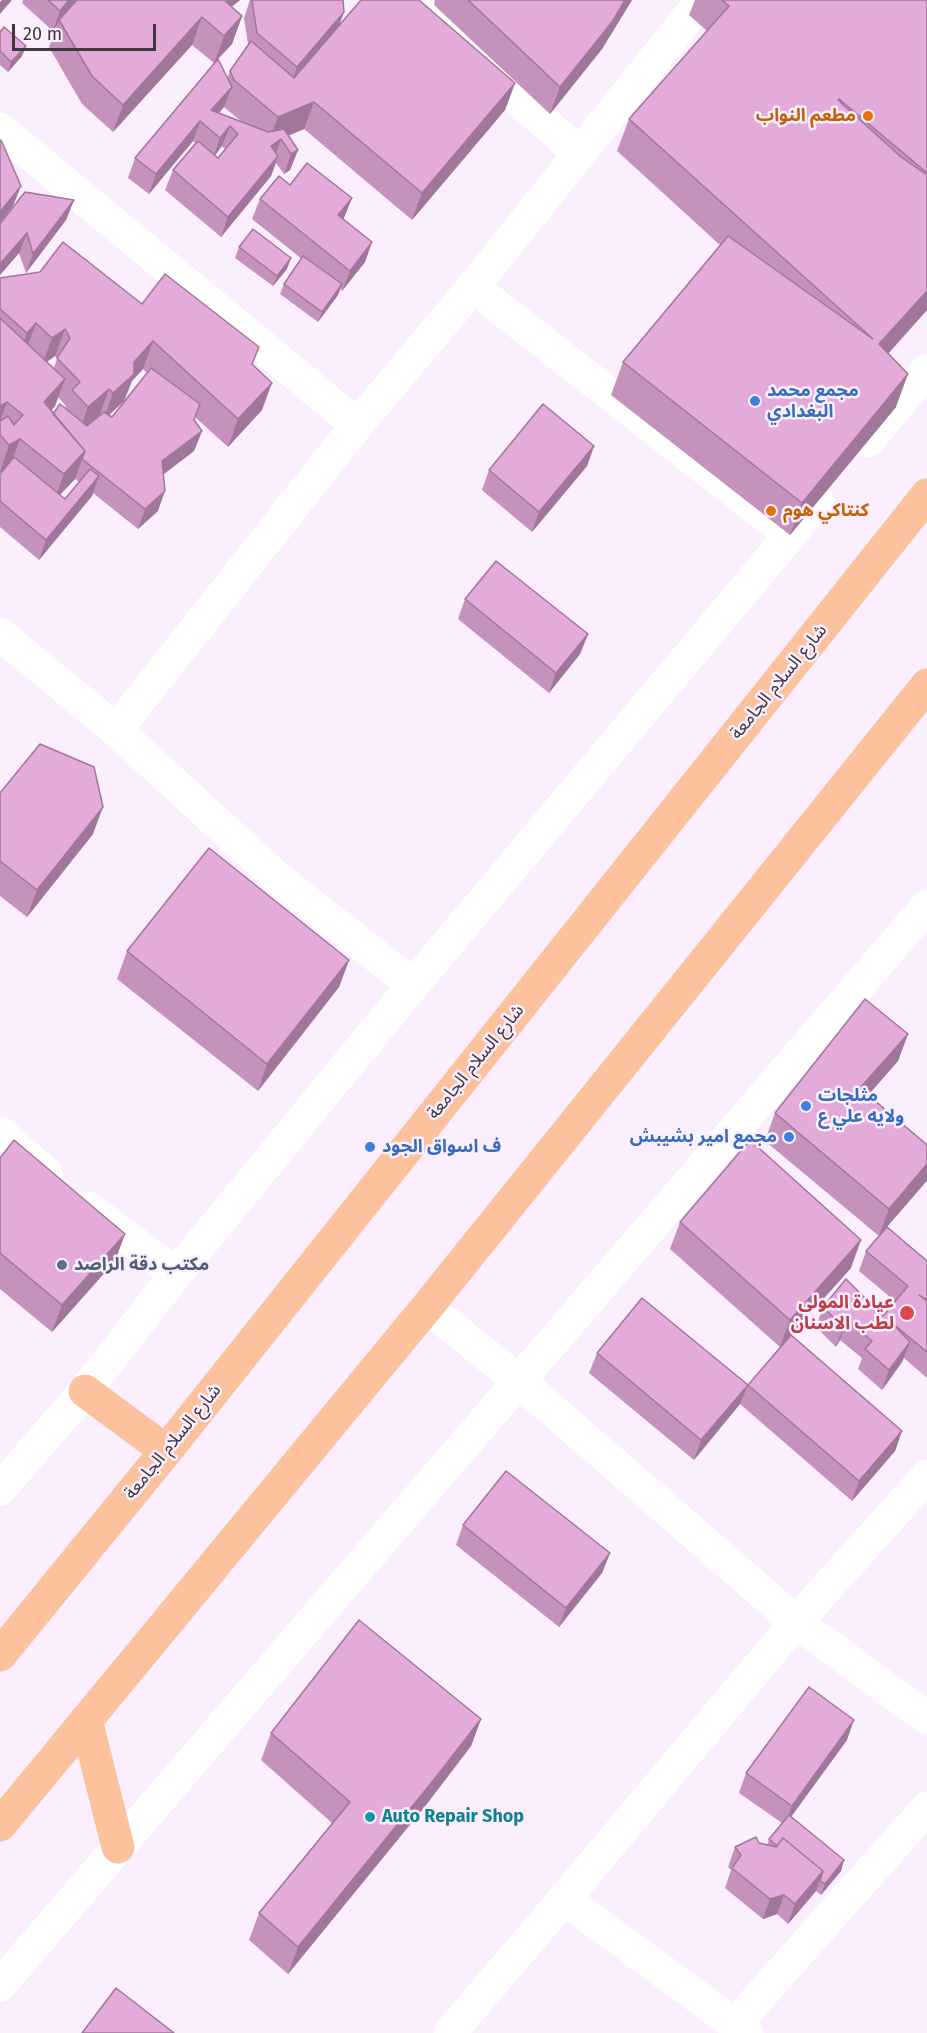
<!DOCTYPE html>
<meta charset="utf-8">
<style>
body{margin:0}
#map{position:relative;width:927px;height:2033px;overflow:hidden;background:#fbeefe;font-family:"Fira Sans",sans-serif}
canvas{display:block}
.scale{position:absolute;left:12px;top:24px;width:144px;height:27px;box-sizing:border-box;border:3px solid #3d373e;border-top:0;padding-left:8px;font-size:18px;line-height:21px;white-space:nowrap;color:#3d373e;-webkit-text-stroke:4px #fbeefe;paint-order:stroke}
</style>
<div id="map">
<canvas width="927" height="2033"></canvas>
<div class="scale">20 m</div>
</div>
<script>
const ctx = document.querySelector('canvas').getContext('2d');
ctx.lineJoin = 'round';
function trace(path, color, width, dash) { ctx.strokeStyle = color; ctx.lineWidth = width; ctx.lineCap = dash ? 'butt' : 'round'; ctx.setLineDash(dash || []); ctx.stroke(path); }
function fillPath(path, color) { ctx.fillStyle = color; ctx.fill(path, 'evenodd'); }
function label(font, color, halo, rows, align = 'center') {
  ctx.font = font + ' "Fira Sans","Noto Sans Arabic",sans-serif'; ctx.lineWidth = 5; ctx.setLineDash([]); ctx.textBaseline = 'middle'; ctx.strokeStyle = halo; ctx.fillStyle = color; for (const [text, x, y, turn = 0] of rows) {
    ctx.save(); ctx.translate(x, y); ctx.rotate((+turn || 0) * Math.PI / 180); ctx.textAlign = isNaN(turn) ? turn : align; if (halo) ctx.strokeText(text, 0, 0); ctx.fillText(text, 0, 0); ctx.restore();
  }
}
trace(new Path2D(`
 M416,0L529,109L580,154
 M0,129L357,425
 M473,287L790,535
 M868,441L927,370
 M0,634L116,730L275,876L413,985
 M116,730L357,425L473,287L702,0
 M0,1133L46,1173
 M88,1208L176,1274
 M427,1307L519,1381L796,1622L927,1718
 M0,1489L85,1391L176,1274L413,985L818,502
 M564,1899L747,2033
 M0,1985L927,906
 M736,2023L927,1808
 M450,2033L564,1899L796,1622L927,1476`), '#fff', 33);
trace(new Path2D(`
 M85,1391L166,1451
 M0,1655L166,1451L927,495
 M86,1720L118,1847
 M0,1825L427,1307L927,685`), '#fbc29d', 33);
fillPath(new Path2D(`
 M23,0H240L231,7L242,16L232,44L218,59L227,78L230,71L248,44L244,18L250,0H343L340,25L515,83L505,110L412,220L304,129L288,136L298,150L290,170L284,174L276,163L271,176L221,237L165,190L173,170L195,143L193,141L149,194L128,178L135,158L214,63L192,45L113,132L82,104L49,47L57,25L53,31L22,3ZM224,107L242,122L219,113ZM222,146L225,149L218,158L215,155Z
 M435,0H632L602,49L550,114L434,5Z
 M695,0H927V310L888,354L896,407L790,535L611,395L623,362L720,245L617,151L629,119L707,31L689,15Z
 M0,32L26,46L22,56L8,72L0,65Z
 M290,185L352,198L343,219L372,242L365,262L342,291L340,289L338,295L318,322L280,294L284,284L302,259L252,219L260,199Z
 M74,200L66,220L26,273L19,253L0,275V224Z
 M239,247L287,269L273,286L235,258Z
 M0,278L142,304L259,347L252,365L262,410L228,447L195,417L194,420L202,431L194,451L163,475L158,511L138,529L93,493L92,496L39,560L0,527V474L3,470L0,472ZM55,356L57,359L54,368L47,362ZM143,369L147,373L112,417L109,415L124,401L132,381ZM58,397L66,406L65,409L53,414L51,411L55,406ZM75,479L79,482L65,499L60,495Z
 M594,446L587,466L532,532L482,490L489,470Z
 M465,599L588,634L580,654L549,693L458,619Z
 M0,793L93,834L27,917L0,896Z
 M127,951L349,960L339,987L258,1091L117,979Z
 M908,1034L898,1061L868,1095L927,1145V1181L887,1227L927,1261V1378L904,1358L902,1362L882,1390L858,1369L862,1358L840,1340L836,1347L816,1327L823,1307L883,1316L896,1302L859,1271L866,1251L879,1236L765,1141L775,1113Z
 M0,1158L125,1234L115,1261L52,1332L0,1289Z
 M680,1222L851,1268L791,1335L902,1431L895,1451L852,1501L740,1404L694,1460L589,1373L597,1353L748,1385L780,1347L670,1249Z
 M463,1525L610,1553L602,1573L559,1627L456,1545Z
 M481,1719L471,1746L426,1805L288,1974L249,1940L259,1913L332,1823L261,1760L271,1733Z
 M847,1740L791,1817L844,1860L841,1871L821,1895L816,1891L788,1924L777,1914L763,1919L725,1888L731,1870L728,1867L735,1847L759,1843L767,1845L769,1839L782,1823L739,1793L746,1773Z`), '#c492bb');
fillPath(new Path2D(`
 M2,0H12L0,14V2Z
 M69,0H79L59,20L57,25L53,31L60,11Z
 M227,0H240L221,16Z
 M625,0H632L602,49L550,114L560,87Z
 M344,12L337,32L290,87L297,67Z
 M242,16L232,44L214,63L224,36Z
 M202,17L192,45L113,132L123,105Z
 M26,46L22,56L8,72L11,62Z
 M515,83L505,110L412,220L422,193Z
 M232,87L224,107L207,127L211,110Z
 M314,102L304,129L268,144L278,117Z
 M200,121L193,141L149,194L156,174Z
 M230,126L222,146L213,158L220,138Z
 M281,139L274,159L271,146Z
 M298,150L290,170L284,174L291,154Z
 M278,156L271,176L221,237L228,217Z
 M21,186L13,206L0,223V212Z
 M352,198L344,218L331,235L338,215Z
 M74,200L66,220L26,273L33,254Z
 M27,233L19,253L0,275V264Z
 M372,242L365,262L342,291L350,271Z
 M291,258L287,269L273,286L277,276Z
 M342,284L338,295L318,322L322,312Z
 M927,291V310L867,377L879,344Z
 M36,323L26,351L17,361L27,333Z
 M65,329L55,356L42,365L52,338Z
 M153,341L143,369L132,381L124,401L103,421L113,393L134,362Z
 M908,374L896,407L790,535L802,503Z
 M65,379L55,406L34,430L44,402Z
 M272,383L262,410L228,447L238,419Z
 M109,389L99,416L78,435L88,407Z
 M7,402L0,421V406Z
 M202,431L194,451L154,481L162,461Z
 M20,439L10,466L0,472L9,445Z
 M594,446L587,466L532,532L539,512Z
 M85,451L75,479L54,501L64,474Z
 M99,476L92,496L39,560L46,540Z
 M165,491L158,511L138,529L145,509Z
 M588,634L580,654L549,693L556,673Z
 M103,807L93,834L27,917L37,890Z
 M349,960L339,987L258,1091L267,1064Z
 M908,1034L898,1061L850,1116L860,1088Z
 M927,1164V1180L879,1236L889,1209Z
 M125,1234L115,1261L52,1332L62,1305Z
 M861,1240L851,1268L780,1347L790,1320Z
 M847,1320L840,1340L836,1347L843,1327Z
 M910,1342L902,1362L882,1390L889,1370Z
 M748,1385L740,1404L694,1460L701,1440Z
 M902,1431L895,1451L852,1501L859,1481Z
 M610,1553L602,1573L559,1627L566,1608Z
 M481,1719L471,1746L426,1805L288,1974L298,1947Z
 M854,1720L847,1740L785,1825L792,1806Z
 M844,1860L841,1871L821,1895L825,1884Z
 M823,1871L816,1891L788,1924L795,1904Z
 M784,1895L777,1914L763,1919L770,1899Z`), '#a07799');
const building = new Path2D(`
 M48,0H69L60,11Z
 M77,0H224L242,16L224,36L202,17L123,105L92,76L59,20Z
 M252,0H343L344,12L297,67L257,33Z
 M361,0H419L515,83L422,193L314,102L278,117L234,80L230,71L251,41L294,78Z
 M468,0H625L612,22L560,87Z
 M722,0H927V173L839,99L838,100L901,157L927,175V291L879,344L908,374L802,503L623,362L728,236L873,339L629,119L729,6Z
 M4,27L26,46L11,62L0,51V32Z
 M218,59L232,87L211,110L268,132L284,129L298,150L291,154L281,139L271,146L278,156L228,217L173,170L198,141L218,158L238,134L230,126L220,138L200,121L156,174L135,158Z
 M1,140L21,186L0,212V141Z
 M307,163L352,198L338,215L372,242L350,271L260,199L279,176L290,185Z
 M25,192L74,200L33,254L27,233L0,264V224Z
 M253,229L291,258L277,276L239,247Z
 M63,242L142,304L165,274L259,347L252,364L272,383L238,419L153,341L134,362V374L113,393L109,389L88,407L72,390L80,382L57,358L70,338L65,329L52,338L36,323L27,333L0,309V278L40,272Z
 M303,256L342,284L322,312L284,284Z
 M0,318L65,379L44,402L85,451L64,474L20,439L9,445L0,435V421L8,416L14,425L23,415L7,402L0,406Z
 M151,368L200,404L194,420L202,431L162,461L165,491L145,509L82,459L85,451L53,414L60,404L87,426L104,412L112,417Z
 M543,404L594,446L539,512L489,470Z
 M14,457L65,499L90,469L99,476L46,540L0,501V474Z
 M496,561L588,634L556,673L465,599Z
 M40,744L94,767L103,807L37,890L0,861V793Z
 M209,848L349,960L267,1064L127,951Z
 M865,999L908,1034L860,1088L927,1145V1164L889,1209L775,1113Z
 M14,1140L125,1234L62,1305L0,1253V1158Z
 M750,1140L861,1240L790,1320L680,1222Z
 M887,1227L927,1261V1300L919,1295L927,1301V1352L892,1323L910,1342L889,1370L865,1349L872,1341L847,1320L843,1327L823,1307L846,1279L883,1316L908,1286L866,1251Z
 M642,1298L748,1385L701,1440L597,1353Z
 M791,1335L902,1431L859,1481L748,1385Z
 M506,1471L610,1553L566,1608L463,1525Z
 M359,1620L481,1719L436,1777L298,1947L259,1913L350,1802L271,1733Z
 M809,1687L854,1720L792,1806L746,1773Z
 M789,1815L844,1860L825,1884L820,1881L823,1871L783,1838L777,1846L769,1839Z
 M756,1837L759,1843L776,1847L783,1838L823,1871L795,1904L784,1895L770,1899L732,1868L741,1855L735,1847Z
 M116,1988L174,2033H82Z`);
fillPath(building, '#e4aada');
trace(building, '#a07799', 1.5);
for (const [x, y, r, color] of [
 [868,116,6,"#e8710a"],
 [755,401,6,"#3f7fe0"],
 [771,511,6,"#e8710a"],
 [806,1106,6,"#3f7fe0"],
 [789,1137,6,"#3f7fe0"],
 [370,1147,6,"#3f7fe0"],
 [62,1265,6,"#5c6f8a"],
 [907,1313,8,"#e0444e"],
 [370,1817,6,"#0f9aa8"]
]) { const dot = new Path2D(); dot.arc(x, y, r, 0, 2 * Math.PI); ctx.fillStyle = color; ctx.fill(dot); trace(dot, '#fbeefe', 2); }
label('bold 18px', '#c56008', '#fbeefe', [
 ["مطعم النواب",856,116],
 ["كنتاكي هوم",783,511,"left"]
], 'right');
label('bold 18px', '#366cbe', '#fbeefe', [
 ["مجمع محمد",767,391],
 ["البغدادي",767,412],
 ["مثلجات",818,1096],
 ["ولايه علي ع",818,1117],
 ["مجمع امير بشيبش",777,1137,"right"],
 ["ف اسواق الجود",382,1147]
], 'left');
label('18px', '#3d373e', '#fbeefe', [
 ["شارع السلام الجامعة",779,682,-51],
 ["شارع السلام الجامعة",476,1062,-51],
 ["شارع السلام الجامعة",173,1442,-51]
]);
label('bold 18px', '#4e5e75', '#fbeefe', [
 ["مكتب دقة الراصد",74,1265]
], 'left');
label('bold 18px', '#be3a42', '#fbeefe', [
 ["عيادة المولى",894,1303],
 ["لطب الاسنان",894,1324]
], 'right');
label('bold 18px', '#0d838f', '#fbeefe', [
 ["Auto Repair Shop",382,1817]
], 'left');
</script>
